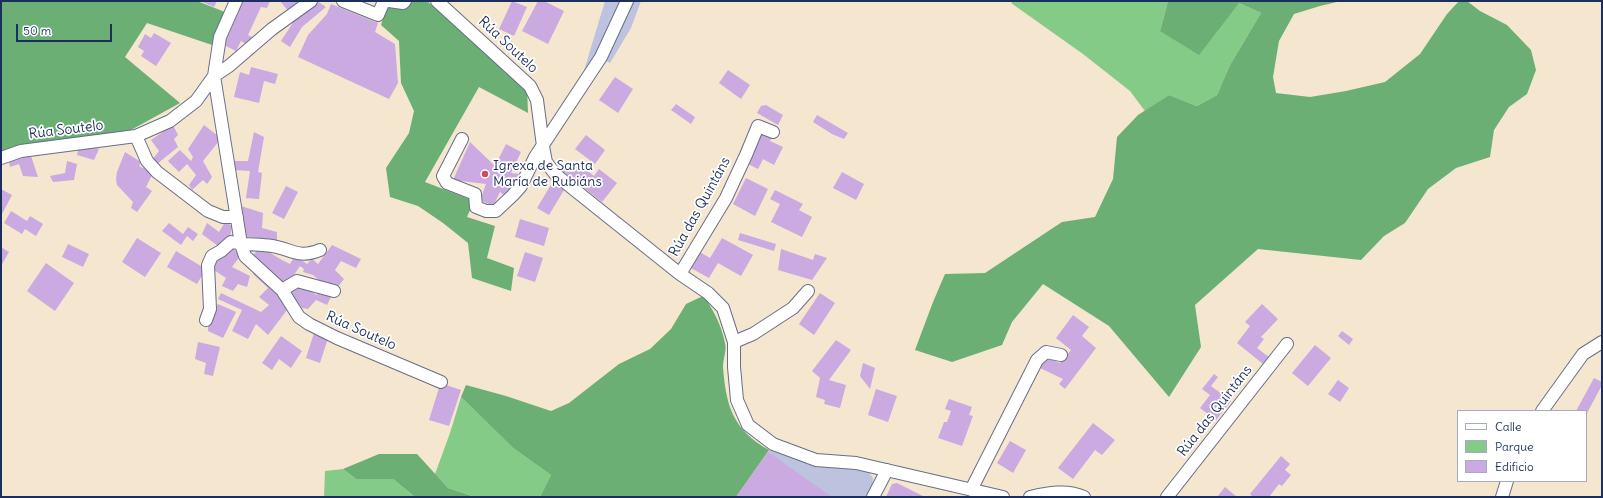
<!DOCTYPE html>
<meta charset="utf-8">
<style>
body{margin:0}
#map{position:relative;width:1603px;height:498px;overflow:hidden;background:#f5e6cf;font-family:Delius,sans-serif}
canvas{display:block}
.frame{position:absolute;inset:0;border:2px solid #1b2f5e;pointer-events:none}
.legend{position:absolute;left:1457px;top:410px;width:130px;height:72px;box-sizing:border-box;background:#fff;border:1px solid #a4acbf;margin:0;padding:5px 7px;list-style:none;font-size:12px;color:#1b2f5e}
.legend li{display:flex;align-items:center;gap:8px;height:20px}
.legend b{width:20px;border:1px solid #a4acbf}
.scale{position:absolute;left:16px;top:24px;width:96px;height:18px;box-sizing:border-box;border:2px solid #1b2f5e;border-top:0;padding-left:5px;font-size:12px;line-height:14px;white-space:nowrap;color:#1b2f5e;-webkit-text-stroke:3px #fff;paint-order:stroke}
</style>
<div id="map">
<canvas width="1603" height="498"></canvas>
<div class="frame"></div>
<ul class="legend">
<li><b style="height:5px;background:#fff"></b>Calle</li>
<li><b style="height:11px;background:#84cb87"></b>Parque</li>
<li><b style="height:11px;background:#caaae1"></b>Edificio</li>
</ul>
<div class="scale">50 m</div>
</div>
<script>
const ctx = document.querySelector('canvas').getContext('2d');
ctx.lineJoin = 'round';
function fillPath(path, color) { ctx.fillStyle = color; ctx.fill(path, 'evenodd'); }
function trace(path, color, width, dash) { ctx.strokeStyle = color; ctx.lineWidth = width; ctx.lineCap = dash ? 'butt' : 'round'; ctx.setLineDash(dash || []); ctx.stroke(path); }
function label(font, color, halo, rows, align = 'center') {
  ctx.font = font + ' Delius,sans-serif'; ctx.lineWidth = 3.5; ctx.setLineDash([]); ctx.textBaseline = 'middle'; ctx.strokeStyle = halo; ctx.fillStyle = color; for (const [text, x, y, turn = 0] of rows) {
    ctx.save(); ctx.translate(x, y); ctx.rotate((+turn || 0) * Math.PI / 180); ctx.textAlign = isNaN(turn) ? turn : align; if (halo) ctx.strokeText(text, 0, 0); ctx.fillText(text, 0, 0); ctx.restore();
  }
}
fillPath(new Path2D(`
 M605,1H641L631,28L610,63L601,58L576,97Z
 M769,450L816,466L868,471L873,478L872,487L866,497H736Z`), '#bdc3de');
fillPath(new Path2D(`
 M1014,1H1168L1160,31L1239,3L1261,13L1230,65L1217,95L1197,106L1169,95L1145,111L1130,91L1083,54L1011,3Z
 M461,397L513,448L551,475L540,497H475L448,488L435,474L450,433Z
 M343,469L356,479H393L415,497H324L325,471Z`), '#84cb87');
fillPath(new Path2D(`
 M1,1H197L225,12L215,46L147,23L125,57L180,103L131,130L25,145L1,153Z
 M410,1H427L527,86L528,113L479,87L425,182L474,201L467,217L495,226L487,258L514,268L511,291L472,278L468,243L443,223L418,206L390,197L386,168L409,133L414,111L401,83L399,41L381,25L387,5Z
 M1168,1H1341L1320,6L1294,14L1279,41L1273,77L1276,93L1310,97L1346,91L1385,82L1420,54L1447,14L1459,1H1467L1480,11L1507,25L1531,50L1536,70L1527,94L1509,107L1494,130L1490,157L1456,168L1428,189L1405,223L1384,236L1361,260L1258,249L1195,305L1201,347L1169,397L1109,326L1043,284L1012,322L1002,345L952,362L915,350L933,302L945,274L985,273L1062,222L1095,217L1113,179L1117,137L1138,115L1169,95L1197,106L1217,95L1230,65L1261,13L1239,3L1199,55L1160,31Z
 M703,296C713,308 722,327 725,343C727,350 723,359 723,367C726,406 733,430 769,450L736,497H540L551,475L513,448L461,397L466,385L506,396L551,411L569,403L619,364L650,349L671,329L686,304Z
 M379,454H417L448,488L475,497H415L393,479H356L343,469Z`), '#6baf74');
fillPath(new Path2D(`
 M200,1H217L214,7Z
 M243,1H270L267,8L261,7L248,35L254,38L246,44L241,41L236,51L224,45Z
 M280,1H303L290,13Z
 M317,1L326,7L302,27L290,47L281,41L294,21Z
 M512,1L527,7L514,36L499,29Z
 M538,1H544L564,11L548,44L522,31Z
 M331,4L378,23L375,32L395,44L398,83L389,99L298,57L308,35L327,14Z
 M154,33L171,43L156,66L141,56L144,51L138,47L145,34L151,38Z
 M251,67L278,74L275,84L264,81L259,103L234,97L240,72L249,75Z
 M728,70L750,85L741,99L719,83Z
 M615,77L633,89L618,113L599,100Z
 M676,104L695,117L691,124L671,110Z
 M766,105L783,115L778,125L757,113L761,106Z
 M817,115L848,133L844,139L832,134L813,122Z
 M173,125L178,135L174,139L178,147L157,164L152,160L159,151L151,140Z
 M204,125L218,136L219,141L203,161L212,177L207,184L203,180L192,190L189,185L196,175L187,164L179,172L168,161L180,150L191,161L193,157L188,149Z
 M254,132L264,137L258,172L262,173L259,199L246,198L250,171L233,170L231,161H248Z
 M762,132L772,137L770,141L783,147L774,165L763,159L758,169L746,163Z
 M586,135L605,150L595,164L575,149Z
 M470,142L495,166L506,144L521,152L511,173L519,174L514,187L505,196L500,192L493,206L480,200L486,184L453,180Z
 M90,146L99,149L94,160L77,155L79,147Z
 M125,152L141,162L139,166L153,173L146,187L152,191L137,212L131,208L133,202L117,185L116,179L117,172Z
 M30,153L38,177L23,176L19,164L10,167L8,157Z
 M67,161L77,164L74,180L53,182L50,176L65,173Z
 M564,163L574,170L579,164L594,176L599,169L617,183L602,202L560,169Z
 M842,172L864,184L856,200L833,188Z
 M746,178L768,189L755,216L733,204Z
 M552,183L564,190L549,215L537,208Z
 M286,186L298,192L284,219L272,213Z
 M1,189L12,195L1,216Z
 M775,190L803,204L799,210L812,217L802,237L771,222L780,204L770,199Z
 M238,205L263,213L262,228L277,232V241L243,236Z
 M11,211L27,221L30,216L43,224L36,236L25,229L22,234L4,223Z
 M520,219L549,228L544,246L515,237Z
 M225,222L232,226L230,238L224,243L218,246L202,234L207,223L219,232Z
 M169,223L183,234L188,227L198,234L193,241L187,236L181,245L162,231Z
 M740,233L776,244L774,251L738,240Z
 M137,238L161,253L145,277L122,262Z
 M722,238L753,255L741,276L718,263L709,278L689,267L698,251L710,258Z
 M68,244L89,254L83,267L62,257Z
 M332,245L361,259L356,268L341,261L335,270L344,279L337,288L321,282L313,275L303,272L304,269L300,266L292,278L283,282L252,257L257,250L267,251L282,260L290,264L293,259L297,257L307,264L312,259L318,264Z
 M1,247L9,252L1,266Z
 M231,247L241,255L232,267L250,276L247,287L238,284L233,291L222,286L226,278L211,268L217,256Z
 M781,249L813,260L815,254L827,258L812,280L778,270Z
 M176,251L206,269L197,284L167,267Z
 M525,252L543,258L535,282L517,276Z
 M46,263L74,283L55,311L27,291Z
 M257,268L279,295L287,310L268,335L256,324L248,339L232,331L242,310L218,299L221,293L261,312L269,305L259,297L268,288L253,274Z
 M296,284L317,295L319,291L332,295L327,305L316,300L308,309L302,308L289,293Z
 M820,293L835,303L814,335L799,324Z
 M218,304L236,312L223,338L208,331V323Z
 M1262,304L1278,319L1261,337L1264,339L1257,348L1269,357L1263,364L1237,343L1250,326L1245,322Z
 M1073,315L1089,327L1082,336L1096,348L1065,389L1059,384L1063,379L1038,367L1044,356L1060,363L1071,350L1056,338Z
 M1342,331L1353,339L1349,345L1338,336Z
 M314,333L328,338L320,363L306,358Z
 M281,336L302,351L291,368L279,359L272,370L262,363Z
 M836,340L851,350L829,380L846,385L840,408L824,404L825,400L816,397L820,378L812,371Z
 M198,342L220,347L213,376L204,374L206,363L195,359Z
 M1315,345L1331,358L1308,386L1292,373Z
 M863,363L875,368L870,389L860,376Z
 M1214,374L1218,377L1211,386L1231,401L1216,420L1200,408L1210,395L1202,389Z
 M1594,378L1602,382V385L1586,415V411H1576Z
 M1338,380L1349,388L1340,402L1328,394Z
 M446,385L461,390L449,426L429,420L439,388Z
 M876,389L897,396L888,422L868,415Z
 M949,399L972,407L969,415L973,416L962,446L938,438L944,422H947L951,411L945,409Z
 M1093,423L1115,440L1102,455L1095,450L1073,479L1058,468Z
 M1010,441L1026,450L1013,473L997,463Z
 M768,452L832,497H736Z
 M1281,456L1290,464L1285,470L1291,475L1282,486L1279,484L1269,497H1253L1250,494Z
 M897,483L925,497H886L892,484Z
 M1225,487L1237,497H1217Z`), '#caaae1');
const minor = new Path2D(`
 M311,1L272,29L229,66L214,76L241,244L245,256L282,290L299,317L309,324L337,338L441,382
 M343,1L378,15L384,1
 M389,1L403,3L405,1
 M437,1L530,86L537,100L543,146L546,162L556,175L680,274L708,293L723,308L734,342V367L737,400L748,425L773,444L816,460L856,463L1003,497
 M136,136L147,161L157,172L208,211L223,217H237
 M462,139L443,176L447,183L475,194L476,207L486,211H496L513,195L521,186L535,157L601,57L627,1
 M1,158L21,151L136,136L170,121L196,101L214,76L220,37L236,1
 M680,274L726,198L746,155L758,126L773,132
 M282,290L297,281L334,291
 M206,320L210,309L208,265L212,256L221,251L231,242C245,245 258,244 272,246C292,249 298,259 320,250
 M734,342L753,334L793,308L808,291
 M1542,411L1583,354L1602,342
 M971,490L1037,360L1046,352L1061,355
 M873,497L887,470
 M1030,497C1047,493 1067,489 1084,497
 M1167,497L1287,344
 M1502,497L1507,481`);
trace(minor, '#676f86', 14);
trace(minor, '#fff', 12);
for (const [x, y, r, color] of [
 [485,174,4,"#d1495b"]
]) { const dot = new Path2D(); dot.arc(x, y, r, 0, 2 * Math.PI); ctx.fillStyle = color; ctx.fill(dot); trace(dot, '#fff', 1.5); }
label('14px', '#1b2f5e', '#fff', [
 ["Rúa Soutelo",508,45,43],
 ["Rúa Soutelo",66,130,-7],
 ["Rúa das Quintáns",700,207,-61],
 ["Rúa Soutelo",361,331,24],
 ["Rúa das Quintáns",1215,411,-52]
]);
label('14px', '#1b2f5e', '#fff', [
 ["Igrexa de Santa",493,166],
 ["María de Rubiáns",493,182]
], 'left');
</script>
